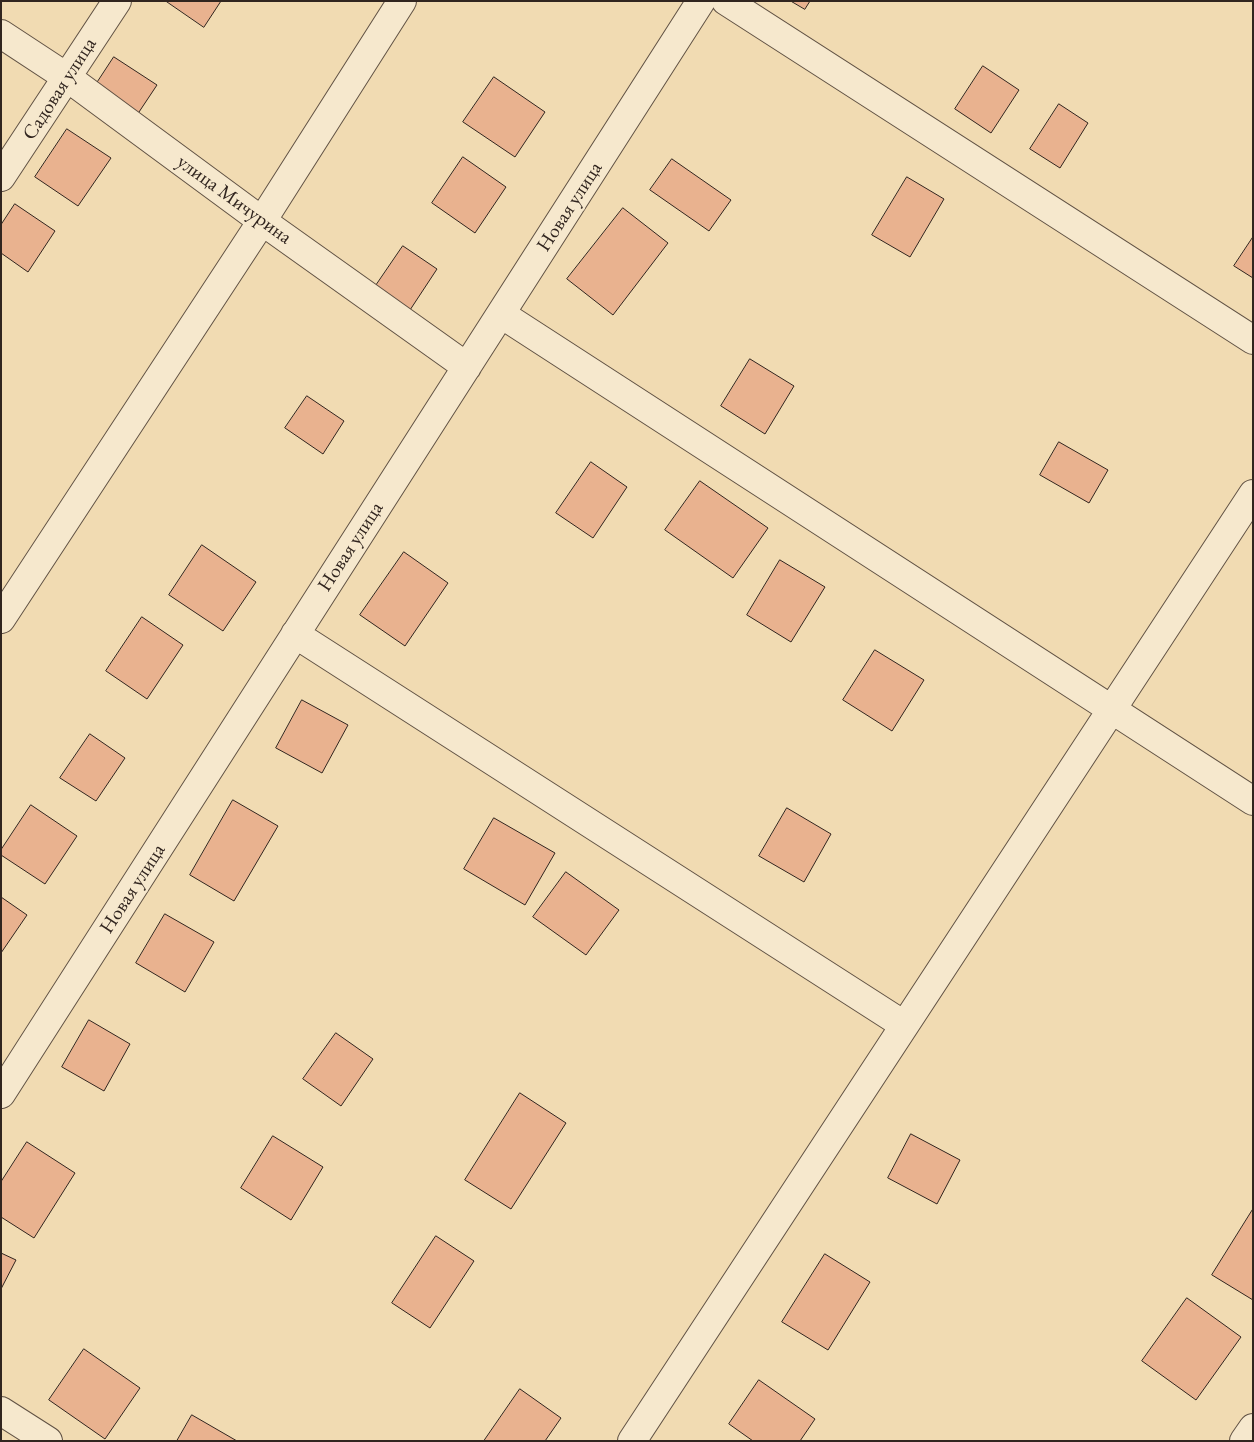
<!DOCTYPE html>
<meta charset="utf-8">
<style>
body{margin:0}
#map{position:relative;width:1254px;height:1442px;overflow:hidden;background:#f1dbb2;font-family:"EB Garamond",serif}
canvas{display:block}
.frame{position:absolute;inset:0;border:2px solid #31251f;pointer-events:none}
</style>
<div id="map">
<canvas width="1254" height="1442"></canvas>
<div class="frame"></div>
</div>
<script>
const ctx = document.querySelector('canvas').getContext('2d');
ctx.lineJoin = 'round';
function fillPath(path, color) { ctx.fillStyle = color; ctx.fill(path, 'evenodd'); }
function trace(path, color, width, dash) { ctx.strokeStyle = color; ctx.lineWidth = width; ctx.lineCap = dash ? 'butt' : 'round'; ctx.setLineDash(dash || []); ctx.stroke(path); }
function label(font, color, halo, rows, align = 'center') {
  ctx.font = font + ' "EB Garamond",serif'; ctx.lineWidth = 4.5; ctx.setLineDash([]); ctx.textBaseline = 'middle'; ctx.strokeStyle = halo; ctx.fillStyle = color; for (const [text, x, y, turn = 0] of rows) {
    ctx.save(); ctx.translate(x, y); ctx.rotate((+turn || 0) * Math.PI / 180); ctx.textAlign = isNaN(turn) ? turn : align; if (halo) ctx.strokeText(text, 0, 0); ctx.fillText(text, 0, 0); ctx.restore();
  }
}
const building = new Path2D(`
 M166,1H221L204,27Z
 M791,1H810L805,9Z
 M114,57L157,85L137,115L95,86Z
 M983,66L1019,90L991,133L955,109Z
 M494,77L545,112L515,157L463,122Z
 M1059,104L1088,123L1060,168L1030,149Z
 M67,129L111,158L78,206L35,177Z
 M463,157L506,187L475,233L432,203Z
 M672,159L731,200L709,231L650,190Z
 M907,177L944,199L910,257L872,235Z
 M15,204L55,231L28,272L1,253V225Z
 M623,208L668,243L613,315L567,279Z
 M1253,237V278L1234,266Z
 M403,246L437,269L410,310L375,287Z
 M750,359L794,386L765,434L721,406Z
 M307,396L344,421L323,454L285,428Z
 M1059,442L1108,470L1089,503L1040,475Z
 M591,462L627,487L593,538L556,513Z
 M700,481L768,528L733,578L665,530Z
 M202,545L256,582L223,631L169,595Z
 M404,552L448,583L405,646L360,615Z
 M780,560L825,587L791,642L747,615Z
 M142,617L183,645L147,699L106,671Z
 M875,650L924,680L892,731L843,700Z
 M302,700L348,725L322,773L276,748Z
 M90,734L125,758L96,801L60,778Z
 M233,800L278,826L234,901L190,875Z
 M31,805L77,836L45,884L1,855V850Z
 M787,808L831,834L804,882L759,856Z
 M494,818L555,853L525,905L464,869Z
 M566,872L619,910L586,955L533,917Z
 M1,897L27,915L1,953Z
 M165,914L214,942L185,992L136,963Z
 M89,1020L130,1044L104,1091L62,1067Z
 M336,1033L373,1059L341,1106L303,1079Z
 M520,1093L566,1123L511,1209L465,1180Z
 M911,1134L960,1160L937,1204L888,1178Z
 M273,1136L323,1167L291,1220L241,1188Z
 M27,1142L75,1173L34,1238L1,1217V1182Z
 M1253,1209V1300L1212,1275Z
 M436,1236L474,1261L430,1328L392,1303Z
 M1,1253L16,1260L1,1289Z
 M825,1254L870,1282L828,1350L782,1322Z
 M1187,1298L1241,1337L1196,1400L1142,1361Z
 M84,1349L140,1388L105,1439L49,1400Z
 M759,1380L815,1419L800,1441H753L729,1424Z
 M520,1389L561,1418L545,1441H484Z
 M192,1415L237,1441H177Z`);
fillPath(building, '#e9b28f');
trace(building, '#31251f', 1);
const minor = new Path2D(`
 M726,1L1253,340
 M1,34L68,78L262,221L467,367
 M1,177L117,1
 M501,314L1253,801
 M1,619L262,221L402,1
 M295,634L904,1025
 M1,1094L701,1
 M1,1411L48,1441
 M632,1441L1253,494
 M1244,1441L1253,1428`);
trace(minor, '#615244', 30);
trace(minor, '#f6e8cd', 28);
label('20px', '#31251f', '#f6e8cd', [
 ["Садовая улица",60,89,-57],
 ["улица Мичурина",234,200,36],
 ["Новая улица",570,207,-57],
 ["Новая улица",351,547,-57],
 ["Новая улица",133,889,-57]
]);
</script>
